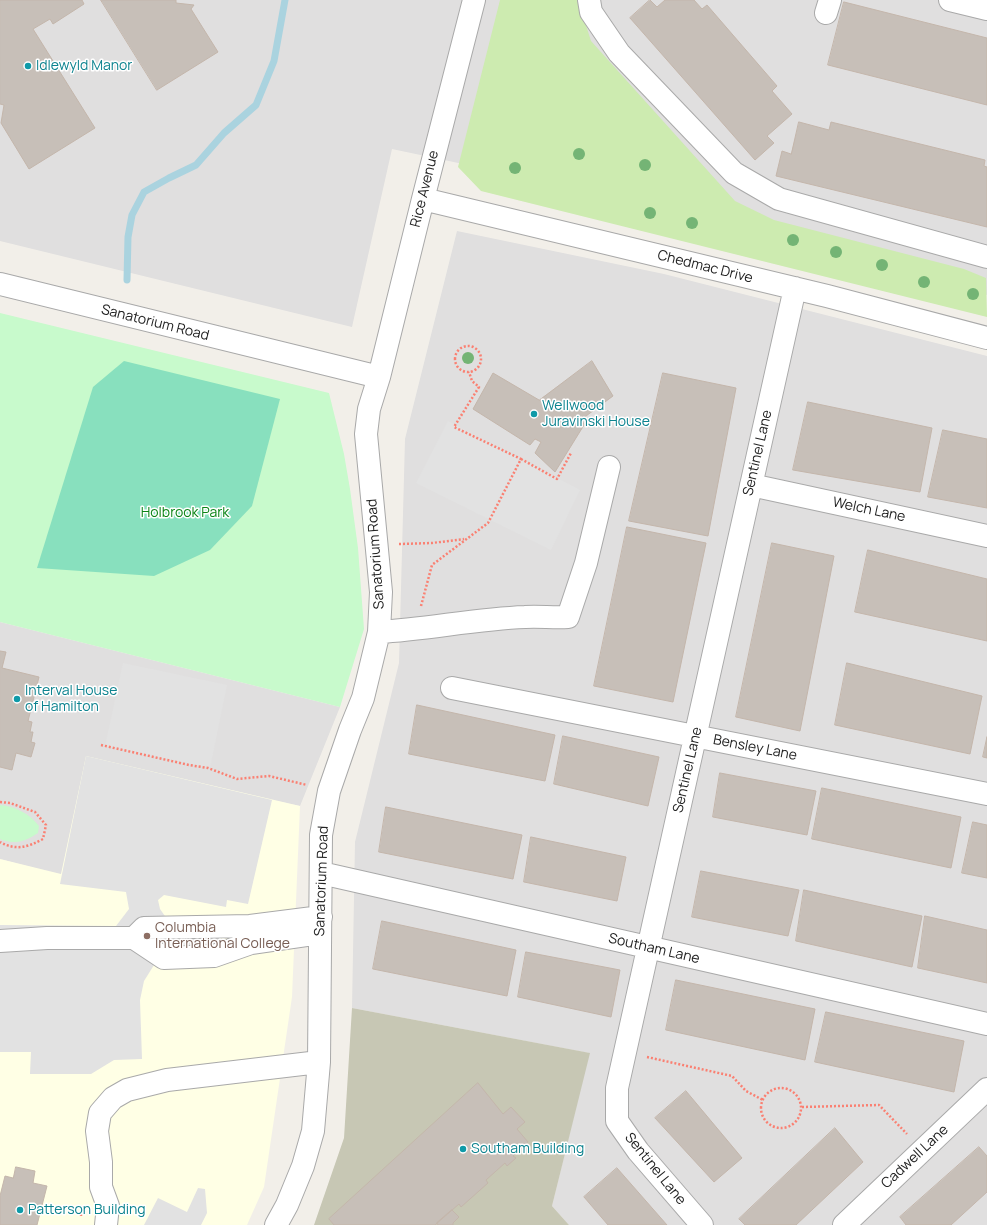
<!DOCTYPE html>
<style>
body{margin:0}
canvas{display:block;background:#f2efe9}
</style>
<canvas width="987" height="1225"></canvas>
<script>
const ctx = document.querySelector('canvas').getContext('2d');
ctx.lineJoin = 'round';
function fillPath(path, color) { ctx.fillStyle = color; ctx.fill(path, 'evenodd'); }
function trace(path, color, width, dash) { ctx.strokeStyle = color; ctx.lineWidth = width; ctx.lineCap = dash ? 'butt' : 'round'; ctx.setLineDash(dash || []); ctx.stroke(path); }
function label(font, color, halo, rows, align = 'center') {
  ctx.font = font + ' Manrope,sans-serif'; ctx.lineWidth = 3; ctx.setLineDash([]); ctx.textBaseline = 'middle'; ctx.strokeStyle = halo; ctx.fillStyle = color; for (const [text, x, y, turn = 0] of rows) {
    ctx.save(); ctx.translate(x, y); ctx.rotate((+turn || 0) * Math.PI / 180); ctx.textAlign = isNaN(turn) ? turn : align; if (halo) ctx.strokeText(text, 0, 0); ctx.fillText(text, 0, 0); ctx.restore();
  }
}
fillPath(new Path2D(`
 M0,0H987V295L482,168L392,149L352,327L0,241Z
 M457,231L664,274L987,356V1225H569L552,1206L589,1053L352,1008L355,842L399,663L405,439Z
 M0,622L340,707L300,806L272,800L61,875L0,859Z`), '#e0dfdf');
fillPath(new Path2D(`
 M86,756L300,806L292,997L264,1187L247,1225H0V859L61,874Z`), '#ffffe5');
fillPath(new Path2D(`
 M352,1008L590,1053L552,1206L569,1225H314L344,1138Z`), '#c7c7b4');
fillPath(new Path2D(`
 M500,0H578L591,41L735,201L774,220L964,269L986,278L987,317L481,191L458,167Z`), '#cdebb0');
fillPath(new Path2D(`
 M0,313L329,393L344,454L350,489L358,548L364,629L340,707L0,622Z
 M0,805C15,806 30,814 39,826L38,833C24,842 15,845 0,839Z`), '#c8facc');
fillPath(new Path2D(`
 M124,361L280,399L252,506L210,550L154,576L37,568L93,387Z`), '#88e0be');
fillPath(new Path2D(`
 M448,421L580,490L551,550L416,483Z
 M123,663L227,685L210,768L105,746Z
 M86,756L272,800L248,904L227,900L226,907L164,895L158,900L160,909L167,919L221,920L218,964L154,965L144,981L140,1000L142,1059L114,1060L91,1074H30L31,1052H0V925L116,926L129,909L126,892L60,884Z
 M198,1188L205,1189L207,1213L201,1225H144L158,1198L187,1212Z`), '#e2e2e2');
trace(new Path2D(`
 M127,280L128,237L132,215L144,192L169,178L196,165L224,133L256,105L274,61L285,0`), '#aad3df', 7);
const building = new Path2D(`
 M0,0H82L84,4L53,24L50,19L33,29L95,128L29,169L1,123L4,105L0,104Z
 M101,0H176V3L194,5L191,9L218,52L157,90Z
 M650,0L657,7L665,0H694L702,9L707,5L777,86L772,91L792,114L767,136L774,143L755,160L630,18Z
 M844,2L987,38V105L828,65Z
 M799,122L829,130L831,122L985,160L984,166L987,167V227L776,176L782,151L791,154Z
 M592,361L613,396L582,419L584,425L555,472L535,453L541,442L535,439L530,445L473,409L493,373L539,400Z
 M663,373L736,388L708,536L629,521Z
 M808,402L932,428L920,492L793,470Z
 M943,430L987,439V508L928,497Z
 M627,527L706,543L673,702L594,686Z
 M772,543L834,556L800,731L736,717Z
 M868,550L987,579V641L855,612Z
 M0,651L6,652L2,668L39,677L28,721L32,722L30,732H33L31,742L35,743L31,757L16,753L12,770L0,767Z
 M847,663L982,696L970,754L835,725Z
 M417,705L555,735L545,781L409,754Z
 M563,736L659,757L648,806L554,784Z
 M987,737V758L983,757Z
 M720,773L816,791L807,835L713,817Z
 M822,788L961,817L951,868L812,839Z
 M386,807L522,835L513,879L379,852Z
 M973,822L987,825V878L962,873Z
 M531,837L626,857L617,901L524,882Z
 M701,871L799,890L788,936L692,917Z
 M804,890L922,916L912,967L796,941Z
 M925,916L987,930V983L918,968Z
 M382,921L516,950L507,996L373,969Z
 M526,952L620,970L611,1017L518,997Z
 M676,980L815,1009L805,1060L666,1030Z
 M826,1012L964,1041L954,1092L815,1062Z
 M478,1083L503,1114L511,1107L525,1122L517,1129L528,1142L513,1156L516,1158L507,1166L505,1163L486,1180L488,1183L461,1207L459,1204L435,1225H334L329,1219Z
 M686,1091L742,1158L714,1182L655,1118Z
 M835,1128L863,1162L796,1225H745L739,1219Z
 M979,1147L987,1156V1192L951,1225H906L900,1217Z
 M16,1167L35,1171L33,1183L47,1186L37,1225H0V1196L5,1176L13,1178Z
 M617,1168L667,1225H608L584,1197Z
 M452,1210L459,1217L453,1223V1225H438L437,1223Z`);
fillPath(building, '#c7bfb8');
trace(building, '#c4b6ab', 1);
const minor = new Path2D(`
 M589,0L591,12L619,53L734,173L779,199L987,257
 M950,0L987,9
 M826,13L830,0
 M423,199L827,296L987,338
 M0,284L379,377
 M751,485L987,536
 M379,632C428,629 476,619 525,617C539,616 554,618 568,617L586,563L609,467
 M452,688L987,794
 M321,873L987,1024
 M134,938L144,928L250,926L321,917
 M0,941L47,938H134L164,958L214,956L251,943L320,933
 M106,1225L108,1206L101,1187V1162L97,1131L100,1113L113,1098L127,1090L167,1080L319,1062
 M276,1225L287,1205L303,1166L313,1131L319,1062L321,835L329,791L350,730L363,698L379,632L381,592L366,434L369,409L379,377L423,199L474,0
 M702,1225L638,1151L617,1121V1088L795,288
 M844,1225L987,1089`);
trace(minor, '#a9a9a9', 24);
trace(new Path2D(`
 M455 359a13 13 0 1 1 26 0a13 13 0 1 1-26 0Z
 M521,459L557,479L571,453
 M399,544L432,543L464,539
 M421,606L432,565L488,523L521,459L454,427L479,387L472,381L469,372
 M101,745L189,765L208,768L237,779L269,776L307,785
 M0,802L10,803L35,812L46,825L43,839C28,847 16,851 0,842
 M647,1057L732,1076L746,1091L763,1100
 M761 1108a20 20 0 1 1 40 0a20 20 0 1 1-40 0Z
 M802,1107L879,1105L907,1134
 M81,1216L82,1205`), '#fa8072', 2.5, [2, 2]);
trace(minor, '#fff', 22);
ctx.fillStyle = '#74b475';
for (const [x, y] of [
 [579,154],
 [645,165],
 [515,168],
 [650,213],
 [692,223],
 [793,240],
 [836,252],
 [882,265],
 [924,282],
 [973,294],
 [468,358]
]) { ctx.beginPath(); ctx.arc(x, y, 6, 0, 2 * Math.PI); ctx.fill(); }
for (const [x, y, r, color] of [
 [28,66,4,"#0f9aa8"],
 [534,414,4,"#0f9aa8"],
 [17,699,4,"#0f9aa8"],
 [147,936,4,"#8d6e63"],
 [463,1149,4,"#0f9aa8"],
 [20,1210,4,"#0f9aa8"]
]) { const dot = new Path2D(); dot.arc(x, y, r, 0, 2 * Math.PI); ctx.fillStyle = color; ctx.fill(dot); trace(dot, '#fff', 1.5); }
label('14px', '#0d838f', '#fff', [
 ["Idlewyld Manor",36,66],
 ["Wellwood",542,406],
 ["Juravinski House",542,422],
 ["Interval House",25,691],
 ["of Hamilton",25,707],
 ["Southam Building",471,1149],
 ["Patterson Building",28,1210]
], 'left');
label('14px', '#222', '#fff', [
 ["Rice Avenue",425,189,-76],
 ["Chedmac Drive",705,267,14],
 ["Sanatorium Road",155,323,14],
 ["Sentinel Lane",758,453,-77],
 ["Welch Lane",869,510,12],
 ["Sanatorium Road",376,554,-94],
 ["Bensley Lane",755,748,11],
 ["Sentinel Lane",688,770,-77],
 ["Sanatorium Road",322,881,-88],
 ["Southam Lane",654,949,13],
 ["Cadwell Lane",915,1157,-43],
 ["Sentinel Lane",655,1169,51]
]);
label('14px', '#0c8416', '#fff', [
 ["Holbrook Park",185,513]
]);
label('14px', '#785e54', '#fff', [
 ["Columbia",155,928],
 ["International College",155,944]
], 'left');
</script>
